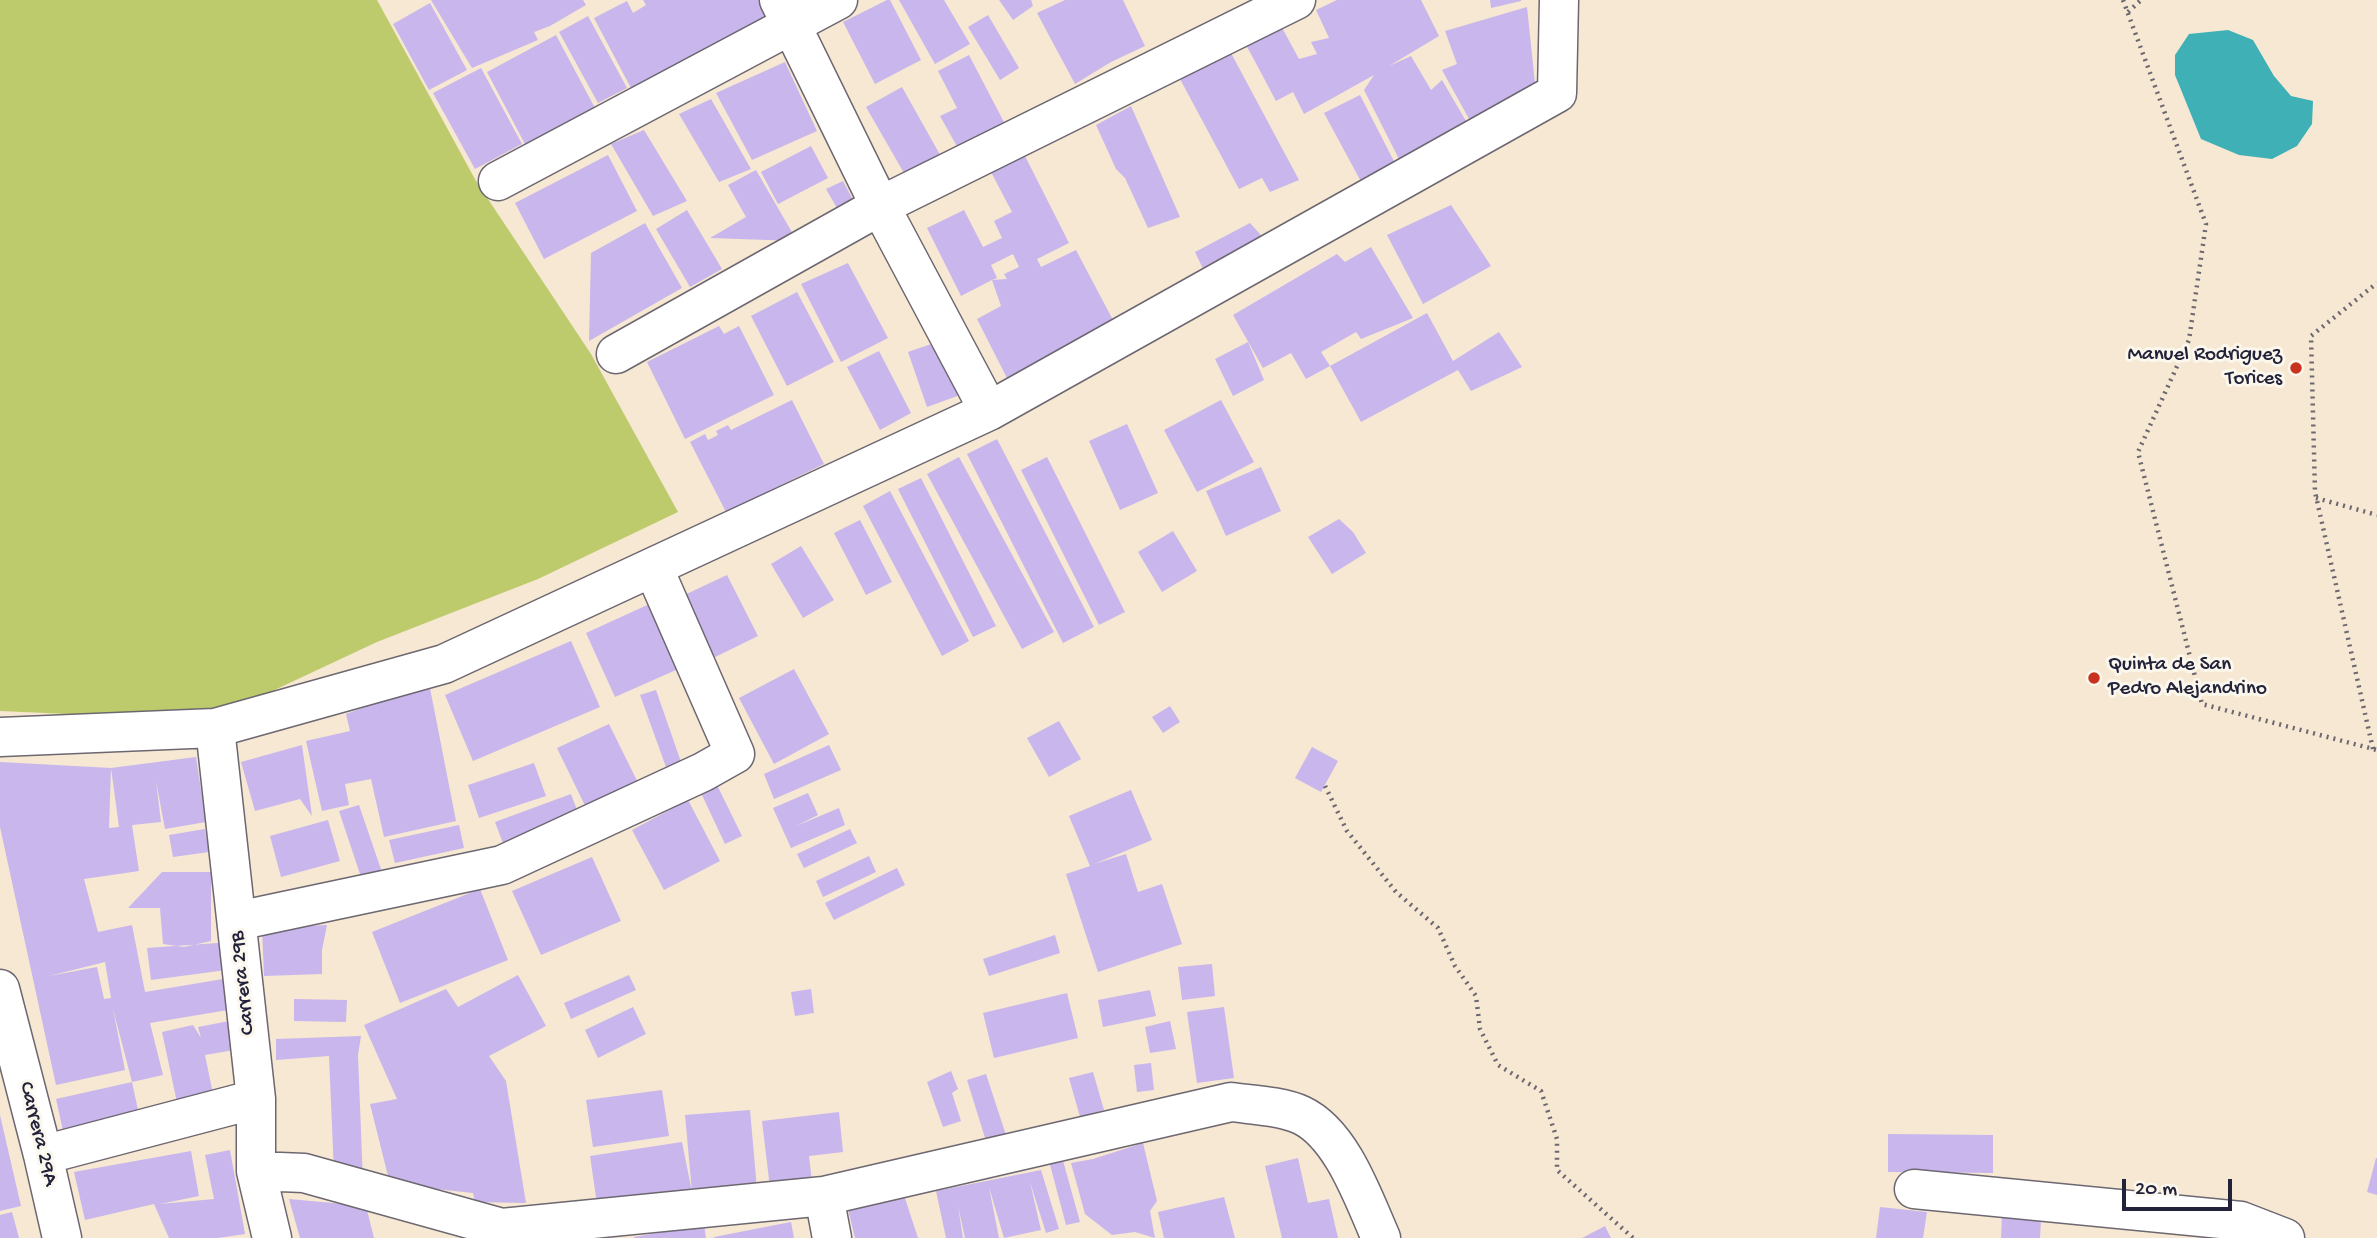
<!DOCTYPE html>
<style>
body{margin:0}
#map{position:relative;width:2377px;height:1238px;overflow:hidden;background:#f6e8d2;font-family:"Gochi Hand",sans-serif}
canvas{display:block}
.scale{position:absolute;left:2122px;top:1179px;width:110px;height:32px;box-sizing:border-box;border:4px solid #22223b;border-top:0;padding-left:9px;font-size:21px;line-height:24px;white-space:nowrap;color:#22223b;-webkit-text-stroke:5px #fbf7ec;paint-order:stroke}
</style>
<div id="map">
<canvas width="2377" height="1238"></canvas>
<div class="scale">20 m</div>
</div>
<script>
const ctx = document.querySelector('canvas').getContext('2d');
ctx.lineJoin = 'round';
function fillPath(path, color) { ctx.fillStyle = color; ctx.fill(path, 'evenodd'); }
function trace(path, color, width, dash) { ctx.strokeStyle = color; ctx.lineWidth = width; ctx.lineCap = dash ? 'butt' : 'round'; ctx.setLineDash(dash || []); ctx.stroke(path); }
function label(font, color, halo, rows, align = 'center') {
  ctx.font = font + ' "Gochi Hand",sans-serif'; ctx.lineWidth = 6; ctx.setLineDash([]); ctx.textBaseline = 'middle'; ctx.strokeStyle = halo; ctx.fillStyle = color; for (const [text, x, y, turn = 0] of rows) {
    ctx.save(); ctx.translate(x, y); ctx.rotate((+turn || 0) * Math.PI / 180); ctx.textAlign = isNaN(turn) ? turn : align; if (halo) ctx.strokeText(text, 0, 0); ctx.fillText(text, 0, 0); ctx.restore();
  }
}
fillPath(new Path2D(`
 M0,0H377L476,181L591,354L678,512L538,579L377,642L251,701L181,719L0,711Z`), '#bdcb6d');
fillPath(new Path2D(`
 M2228,30L2253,40L2274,76L2291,96L2313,101L2312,124L2297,146L2272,159L2239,155L2201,139L2175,75V55L2189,34Z`), '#3eb0b6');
fillPath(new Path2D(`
 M431,0H583L586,5L550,26L534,32L538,40L472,68Z
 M643,0H758L772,27L632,90L594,18L627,1L633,13L646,5Z
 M887,0H890L921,60L875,84L843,22Z
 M899,0H944L970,44L935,64Z
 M999,0H1031L1033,6L1013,20Z
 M1065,0H1123L1145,46L1111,62L1075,84L1037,13Z
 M1337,0H1421L1439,36L1389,66L1411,56L1431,90L1442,80L1473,133L1404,169L1364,90L1374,75L1304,114L1293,92L1276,101L1243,39L1280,24L1299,59L1317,54L1311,42L1329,38L1316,10Z
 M1490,0H1521V1L1491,8Z
 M430,3L467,70L429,90L393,24Z
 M1527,7L1536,93L1474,128L1442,70L1457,64L1445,31Z
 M988,15L1019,68L1000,80L968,27Z
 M588,16L627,88L598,103L559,32Z
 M556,35L596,110L526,146L487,72Z
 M1231,53L1299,180L1270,192L1262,178L1239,189L1180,79Z
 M969,55L1006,126L959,150L940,116L957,108L938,71Z
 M785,62L817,131L752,160L716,93Z
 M481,68L522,144L475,169L433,93Z
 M902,87L943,160L908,180L866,107Z
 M1360,95L1399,171L1365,189L1324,113Z
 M711,99L751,169L719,182L679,114Z
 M1131,106L1180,217L1148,228L1125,178L1116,169L1096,125Z
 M644,130L687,201L653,216L611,144Z
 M811,146L828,178L778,204L761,172Z
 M608,155L637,211L544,259L515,203Z
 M1025,156L1069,243L1037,259L1041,267L1076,250L1114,322L1009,382L977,319L1001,306L992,280L961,296L927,228L964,210L983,247L1002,238L994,221L1012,212L991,172ZM1013,254L1019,267L1004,274L1007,279L992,280L997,278L991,265Z
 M756,170L797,241L710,238L746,217L728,185Z
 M843,181L860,213L841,215L826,189Z
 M1451,205L1491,266L1423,304L1387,235Z
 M687,210L722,269L690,287L656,229Z
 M645,223L682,288L589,341L591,253Z
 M1250,223L1268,243L1206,275L1195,252Z
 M1371,247L1413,318L1361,339L1356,332L1321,352L1330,366L1306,379L1291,353L1263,368L1233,315L1337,254L1345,262Z
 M848,263L888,338L841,362L801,284Z
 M797,292L834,362L787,386L751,316Z
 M1427,313L1453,361L1499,332L1522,367L1471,391L1458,370L1361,422L1330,366Z
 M719,326L724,334L739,326L774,395L685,439L647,362Z
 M940,341L960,395L927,407L908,352Z
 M1248,342L1264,380L1233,396L1215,359Z
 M879,351L911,413L880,430L847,367Z
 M792,400L824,464L726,512L690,442L705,434L708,440L718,435L716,431L728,425L731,430Z
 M1221,400L1254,462L1197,492L1164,430Z
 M1127,424L1158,493L1120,510L1089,441Z
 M997,439L1094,627L1063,643L967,454Z
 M959,457L1054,632L1022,649L927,474Z
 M1047,457L1125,612L1099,625L1021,470Z
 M1261,467L1281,511L1226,536L1206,491Z
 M921,478L996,626L973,637L898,489Z
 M890,491L969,641L942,656L863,506Z
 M1339,519L1353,532L1366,553L1332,574L1308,537Z
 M860,520L892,582L866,595L834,533Z
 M1173,531L1197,571L1162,592L1138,552Z
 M801,546L834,600L803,618L771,564Z
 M727,575L758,636L709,660L678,598Z
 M656,601L685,666L615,697L586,633Z
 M571,641L600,707L473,761L445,695Z
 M794,669L829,734L774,764L739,698Z
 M429,683L456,821L384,837L371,779L345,784L349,805L322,811L306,741L350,731L346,714Z
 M656,690L681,762L666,767L640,695Z
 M1170,706L1180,722L1163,733L1152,717Z
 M1059,721L1081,759L1049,777L1027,738Z
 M609,724L645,797L593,822L557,748Z
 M302,745L312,816L300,799L255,811L241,762Z
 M829,745L841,770L774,799L764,774Z
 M1312,747L1338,761L1321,792L1295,778Z
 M196,757L206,822L165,829L156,781L161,822L132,825L139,871L84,879L98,932L132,925L145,992L223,979L228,1010L150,1023L163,1075L132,1082L113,1009L125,1070L56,1085L0,827V762L111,768L109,828L119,827L111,768ZM105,962L111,998L104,999L97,967L49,976Z
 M534,763L546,796L479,818L468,785Z
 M717,785L742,836L725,844L701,793Z
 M1131,790L1152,840L1094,864L1126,854L1138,892L1162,884L1182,944L1098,972L1066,874L1090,866L1069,816Z
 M808,793L818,815L796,826L839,808L845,825L791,848L773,808Z
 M571,794L583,826L507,854L495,822Z
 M688,800L720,861L664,890L632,830Z
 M359,805L384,878L366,892L339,811Z
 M328,820L340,861L281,877L270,836Z
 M459,825L464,848L395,863L389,840Z
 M205,829L209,852L173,857L169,835Z
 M850,829L857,843L804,868L797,854Z
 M869,856L876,872L823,897L816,881Z
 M592,857L621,921L541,955L512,891Z
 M897,868L905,885L834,920L825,903Z
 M162,872H211V941L184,947L163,944L160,908H128Z
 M480,889L508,960L400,1003L372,932Z
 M327,925L322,950V974L264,976L262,928Z
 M1055,935L1060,953L989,976L983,959Z
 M231,942L234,969L151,980L147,948Z
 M1212,964L1215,996L1182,1000L1178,967Z
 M518,975L546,1026L489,1056L506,1081L526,1203L475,1202L473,1193L390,1184L370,1104L397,1099L364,1025L446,989L458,1007Z
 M629,975L636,990L571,1019L564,1003Z
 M811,989L814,1013L795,1016L791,992Z
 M1150,990L1156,1016L1103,1027L1098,1000Z
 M1067,993L1078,1038L994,1058L983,1013Z
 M294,999L347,1000L346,1022L294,1021Z
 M633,1007L646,1034L598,1058L585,1030Z
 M1224,1007L1234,1078L1197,1083L1187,1012Z
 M240,1019L246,1048L205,1055L214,1099L178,1107L162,1032L193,1025L201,1038L198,1027Z
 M1170,1021L1176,1049L1150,1053L1145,1027Z
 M361,1036L358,1055L363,1182L334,1173L329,1056L276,1060V1039Z
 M1151,1063L1154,1090L1137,1092L1134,1065Z
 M951,1071L958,1089L952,1093L961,1121L943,1127L927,1082Z
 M1093,1072L1104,1110L1080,1117L1069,1078Z
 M986,1074L1006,1135L986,1141L967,1080Z
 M132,1082L141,1124L65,1140L56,1099Z
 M662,1090L669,1136L593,1147L586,1100Z
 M750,1110L757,1189L598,1211L590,1156L682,1142L692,1192L685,1115Z
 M839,1112L843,1152L809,1156L813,1191L771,1196L762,1121Z
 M0,1115L21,1206L0,1211Z
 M1888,1134L1993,1135V1173L1888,1172Z
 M1143,1143L1157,1201L1150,1211L1155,1238L1135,1232L1112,1235L1085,1214L1071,1163L1093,1159Z
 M230,1150L245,1234L218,1238H169L154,1204L85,1220L74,1172L191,1151L199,1196L160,1204L214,1199L205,1155Z
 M1062,1157L1080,1222L1066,1225L1049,1161Z
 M1298,1158L1308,1203L1329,1199L1338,1238H1282L1265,1166Z
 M2376,1158H2377V1195L2367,1192Z
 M1041,1170L1059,1229L1046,1233L1030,1182L1041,1230L1004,1238L989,1187L999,1238H965L958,1206L963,1238H946L936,1191Z
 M903,1192L918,1238H855L848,1209Z
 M1224,1197L1235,1238H1164L1158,1212Z
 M289,1199L366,1206L374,1238H300Z
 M1880,1207L1927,1212L1923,1238H1876Z
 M12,1212L19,1238H0V1215Z
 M2002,1215L2041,1219L2040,1238H2001Z
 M791,1222L794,1238H714V1237Z
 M704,1225L706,1238H634V1237Z
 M1605,1226L1611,1238H1582Z`), '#c9b6ed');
const minor = new Path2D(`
 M779,0L880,206L989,411
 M498,181L838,0
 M616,354L880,206L1296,0
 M215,728L256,1099V1171L272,1238
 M0,737L215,728L444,664L989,411L1557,93L1559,0
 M237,921L502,865L703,772L735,754L653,567
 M0,989L43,1155L62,1238
 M43,1155L256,1099
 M256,1171L304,1173L502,1228L824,1196L1231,1102C1254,1105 1281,1106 1301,1115C1342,1134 1364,1200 1381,1238
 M1914,1189L2241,1221L2285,1238
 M824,1196L832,1238`);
trace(minor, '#6c6770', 41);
trace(new Path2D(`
 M2123,0L2206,224L2189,340L2138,452L2202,704L2377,750
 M2128,12L2141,0
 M2316,498L2377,515
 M2373,749L2315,492L2311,336L2377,283
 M1325,786L1347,831L1396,892L1438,928L1455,966L1476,996L1480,1029L1498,1065L1541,1091L1557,1139V1170L1633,1238`), '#6c6770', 4.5, [2, 5]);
trace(minor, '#fff', 38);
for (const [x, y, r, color] of [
 [2296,368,7,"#c8321e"],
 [2094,678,7,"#c8321e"]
]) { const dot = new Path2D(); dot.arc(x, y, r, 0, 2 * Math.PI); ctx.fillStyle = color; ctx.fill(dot); trace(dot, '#fbf7ec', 2.5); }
label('21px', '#22223b', '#fbf7ec', [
 ["Manuel Rodriguez",2282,356],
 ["Torices",2282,380],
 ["Quinta de San",2108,666,"left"],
 ["Pedro Alejandrino",2108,690,"left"]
], 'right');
label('21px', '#22223b', '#fbf7ec', [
 ["Carrera 29B",244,983,-96],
 ["Carrera 29A",37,1134,76]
]);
</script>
